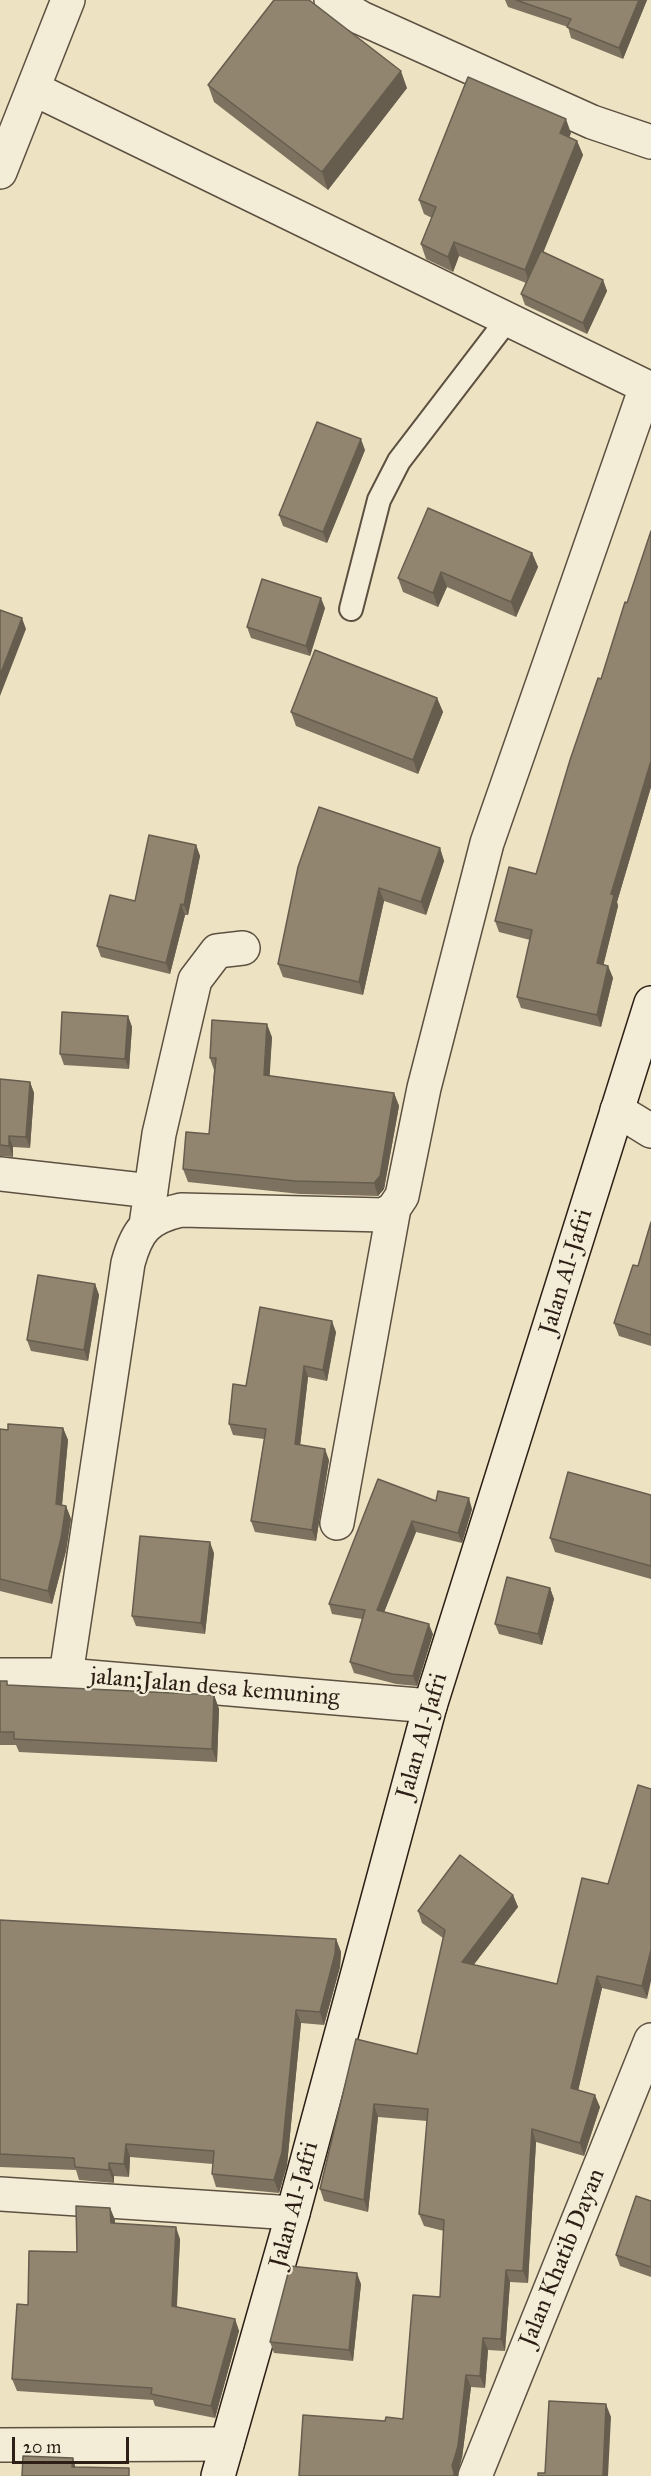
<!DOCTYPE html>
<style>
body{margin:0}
#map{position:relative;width:651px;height:2476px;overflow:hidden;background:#ede3c2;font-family:"IM FELL Great Primer",serif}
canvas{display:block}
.scale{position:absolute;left:12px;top:2437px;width:117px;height:27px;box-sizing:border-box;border:3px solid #2d1f16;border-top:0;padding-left:8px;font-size:18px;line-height:21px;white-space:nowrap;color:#2d1f16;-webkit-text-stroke:4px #f3edd7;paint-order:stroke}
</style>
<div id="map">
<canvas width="651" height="2476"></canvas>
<div class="scale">20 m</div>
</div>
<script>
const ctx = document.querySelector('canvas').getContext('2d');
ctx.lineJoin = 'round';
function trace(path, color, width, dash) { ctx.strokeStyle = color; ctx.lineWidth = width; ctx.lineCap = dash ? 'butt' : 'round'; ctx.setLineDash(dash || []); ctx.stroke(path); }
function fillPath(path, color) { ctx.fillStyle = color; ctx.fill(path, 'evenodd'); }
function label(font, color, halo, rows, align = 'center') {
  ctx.font = font + ' "IM FELL Great Primer",serif'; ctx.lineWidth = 4.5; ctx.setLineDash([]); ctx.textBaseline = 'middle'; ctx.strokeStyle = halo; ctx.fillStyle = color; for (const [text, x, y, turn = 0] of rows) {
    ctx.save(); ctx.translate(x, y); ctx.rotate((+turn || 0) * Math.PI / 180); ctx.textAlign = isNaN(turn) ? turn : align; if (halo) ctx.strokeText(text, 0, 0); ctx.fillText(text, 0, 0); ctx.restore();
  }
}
const lane = new Path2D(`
 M351,609L379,500L399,461L507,320`);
const street = new Path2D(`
 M331,0L361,18L592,122L651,142
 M34,89L651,389
 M0,172L68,0
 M617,1110L651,1131
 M0,1174L151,1191
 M146,1225L159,1134L195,980L217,951L243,948
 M337,1523L394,1208
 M0,1675H66L430,1706
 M66,1675L128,1263C137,1230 147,1218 181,1210L384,1215L394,1208L402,1196L424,1088L487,843L646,387
 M0,2194L293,2213
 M0,2445L227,2444
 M475,2476L651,2040`);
const secondary = new Path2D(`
 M218,2476L293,2213L430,1706L651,1003`);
trace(lane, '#5d5041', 26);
trace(street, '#5d5041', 36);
trace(secondary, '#2d1f16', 36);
trace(lane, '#f3edd7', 22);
trace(street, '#f3edd7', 33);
trace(secondary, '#f3edd7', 33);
fillPath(new Path2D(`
 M505,0H647L623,59L571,38L568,27L508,7Z
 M208,85L407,88L328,190L214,102Z
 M571,133L569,137L577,141L583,155L543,252L603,280L607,291L587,334L525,305L521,294L526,283L459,256L453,272L426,259L421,244L432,218L424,214L419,200Z
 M365,450L327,543L283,526L279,515Z
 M651,531V787L617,902L618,906L603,965L608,966L613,978L601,1027L521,1008L517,997L530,940L499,932L495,921L536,874Z
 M532,553L538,567L516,617L447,587L438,607L403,592L398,578Z
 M325,608L310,656L251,638L247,627Z
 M437,698L443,712L418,774L296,726L291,712Z
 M196,845L200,856L188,915H185L170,974L101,957L97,946L135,901Z
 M440,848L444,861L426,915L384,901L363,995L283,977L278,964L298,867Z
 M128,1016L132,1027L129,1069L64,1065L60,1054Z
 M272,1037L269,1076L394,1093L399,1106L384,1189L378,1196L300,1194L188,1182L183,1169L209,1134L214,1070L210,1058Z
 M0,1079L30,1082L34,1093L30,1148L13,1147V1157L0,1156Z
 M651,1222V1346L619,1336L614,1323L638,1266Z
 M95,1284L99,1295L88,1361L31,1351L27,1340Z
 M336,1332L327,1381L308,1377L300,1445L329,1460L316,1541L255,1532L251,1521L264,1439L233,1435L229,1424L246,1386Z
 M63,1428L68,1440L62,1505L66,1506L71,1519L66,1551L52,1604L0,1591V1429L8,1430Z
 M378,1479L436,1501L472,1509L462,1543L416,1532L384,1612L433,1634L417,1686L396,1684L354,1673L350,1662L362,1619L332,1614L329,1604Z
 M651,1495V1579L555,1552L550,1538Z
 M214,1553L205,1634L136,1626L132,1616Z
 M550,1588L554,1599L542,1645L499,1634L495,1624Z
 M0,1681L9,1685L214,1695L219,1709L217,1762L19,1752L16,1745H0Z
 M608,1884L647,1999L602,1988L578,2090L600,2107L584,2156L536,2142L528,2283L510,2282L505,2351L488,2350L485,2388L471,2387L462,2458L385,2421L403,2419L440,2297L444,2231L424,2226L419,2214L427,2121L378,2117L368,2212L324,2201L320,2189L356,2039L417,2054L443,1938L422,1923L418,1911L513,1895L518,1907L473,1965L557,1984Z
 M0,1920L336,1939L341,1952L340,1967L324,2025L301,2023L287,2165L279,2193L216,2187L212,2174L213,2164L130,2157L129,2177L114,2176V2183L79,2180L76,2170L0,2167Z
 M651,2201V2277L620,2266L616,2255Z
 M110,2208L115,2220V2224L180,2239L177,2307L235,2319L239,2331L215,2418L155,2406L153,2400L17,2391L12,2379L28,2305L77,2252Z
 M361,2284L353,2361L274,2353L270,2342Z`), '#7d725f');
fillPath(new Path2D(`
 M639,0H647L623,59L619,48Z
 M401,71L407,88L328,190L322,172Z
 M566,119L571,133L565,148L560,133Z
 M577,141L583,155L530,285L525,270Z
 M454,242L459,256L453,272L448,257Z
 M603,280L607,291L587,334L583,323Z
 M361,439L365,450L327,543L323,532Z
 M532,553L538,567L516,617L511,602Z
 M441,572L447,587L438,607L433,593Z
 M321,598L325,608L310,656L306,646Z
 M22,618L26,629L0,696V675Z
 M437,698L443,712L418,774L413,760Z
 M651,761V787L617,902L618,906L601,975L597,963L611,894Z
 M196,845L200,856L188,915L184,905Z
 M440,848L444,861L426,915L421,902Z
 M379,888L384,901L363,995L359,982Z
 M181,904L185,915L170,974L166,963Z
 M608,966L613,978L601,1027L597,1015Z
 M128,1016L132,1027L129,1069L125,1059Z
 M267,1024L272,1037L269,1088L264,1075Z
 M30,1082L34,1093L30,1148L26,1137Z
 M394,1093L399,1106L384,1189L378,1196L374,1183Z
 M9,1136L13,1147V1157L9,1146Z
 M95,1284L99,1295L88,1361L84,1350Z
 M332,1321L336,1332L327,1381L323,1370Z
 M304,1366L308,1377L299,1455L295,1444Z
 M63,1428L68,1440L61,1516L56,1504Z
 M325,1449L329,1460L316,1541L312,1530Z
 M469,1498L472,1509L462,1543L458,1533Z
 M66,1506L71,1519L66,1551L52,1604L48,1591Z
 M412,1521L416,1532L381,1620L377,1610Z
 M210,1542L214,1553L205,1634L201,1623Z
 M550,1588L554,1599L542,1645L538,1634Z
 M429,1624L433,1634L417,1686L413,1676Z
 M214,1695L219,1709L217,1762L212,1749Z
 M513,1895L518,1907L466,1975L462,1962Z
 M336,1939L341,1952L340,1967L324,2025L320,2012Z
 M651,1950V1981L647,1999L642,1986Z
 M597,1976L602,1988L576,2100L571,2088Z
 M296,2010L301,2023L287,2165L279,2193L274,2180Z
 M595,2095L600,2107L584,2156L580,2143Z
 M374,2104L378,2117L368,2212L364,2200Z
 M532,2129L536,2142L528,2283L523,2271Z
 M126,2144L130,2157L129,2177L124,2164Z
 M109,2163L114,2176V2183L109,2170Z
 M110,2208L115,2220V2235L111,2223Z
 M176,2227L180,2239L176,2318L172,2306Z
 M506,2270L510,2282L505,2351L501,2339Z
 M357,2273L361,2284L353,2361L349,2350Z
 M235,2319L239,2331L215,2418L211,2406Z
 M483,2338L488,2350L485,2388L480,2376Z
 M466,2375L471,2387L462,2458L457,2476H454L452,2466Z
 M606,2404L611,2417L608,2476H603Z
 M73,2458L76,2469L72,2467Z`), '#665d4e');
const building = new Path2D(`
 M274,0H309L401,71L322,172L208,85Z
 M516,0H639L619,48L567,27L571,19Z
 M468,77L566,119L560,133L577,141L525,270L454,242L448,257L421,244L436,207L419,200Z
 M541,251L603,280L583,323L521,294Z
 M317,422L361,439L323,532L279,515Z
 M428,508L532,553L511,602L441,572L433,593L398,578Z
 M651,531V761L611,894L614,895L597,963L608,966L597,1015L517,997L532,930L495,921L509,867L536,874L570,760L598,678L601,679L625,602L627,603Z
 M262,579L321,598L306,646L247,627Z
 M0,610L22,618L0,675Z
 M315,650L437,698L413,760L291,712Z
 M319,807L440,848L421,902L379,888L359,982L278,964L298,867Z
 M149,835L196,845L184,905L181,904L166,963L97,946L110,895L135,901Z
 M62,1012L128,1016L125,1059L60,1054Z
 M212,1020L267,1024L264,1075L394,1093L380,1176L374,1183L295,1181L183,1169L186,1132L209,1134L216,1058H210Z
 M0,1079L30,1082L26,1137L9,1136V1146L0,1145Z
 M651,1222V1335L614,1323L633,1265L638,1266Z
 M38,1275L95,1284L84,1350L27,1340Z
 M260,1307L332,1321L323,1370L304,1366L295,1444L325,1449L312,1530L251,1521L266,1429L229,1424L233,1384L246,1386Z
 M8,1424L63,1428L56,1504L66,1506L61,1538L48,1591L0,1579V1429L8,1430Z
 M568,1472L651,1495V1566L550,1538Z
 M378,1479L436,1501L438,1491L469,1498L458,1533L412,1521L377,1610L429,1624L413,1676L392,1674L350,1662L365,1610L329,1604Z
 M140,1536L210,1542L201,1623L132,1616Z
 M507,1577L550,1588L538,1634L495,1624Z
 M0,1681H7V1685L214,1695L212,1749L14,1739V1732H0Z
 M638,1785L651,1789V1950L642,1986L597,1976L571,2088L595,2095L580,2143L532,2129L523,2271L506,2270L501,2339L483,2338L480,2376L466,2375L458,2446L452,2466L454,2472V2476H299L303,2415L385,2421L386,2417L403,2419L413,2295L440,2297L444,2220L419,2214L428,2109L374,2104L364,2200L320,2189L356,2039L417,2054L445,1930L418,1911L460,1855L513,1895L462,1962L557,1984L582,1878L608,1884Z
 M0,1920L336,1939L335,1954L320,2012L296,2010L282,2152L274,2180L212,2174L214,2151L126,2144L124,2164L109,2163V2170L75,2167L74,2158L0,2154Z
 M636,2196L651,2201V2267L616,2255Z
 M76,2206L110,2208L111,2223L176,2227L172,2306L235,2319L211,2406L151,2394L152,2388L12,2379L17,2304L28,2305L29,2251L77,2252Z
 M290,2266L357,2273L349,2350L270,2342Z
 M549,2401L606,2404L603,2476H538V2473H545Z
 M23,2456L73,2458L72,2467L129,2468V2476H22Z`);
fillPath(building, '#91856f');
trace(building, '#665d4e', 1.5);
label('24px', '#2d1f16', '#f3edd7', [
 ["Jalan Al-Jafri",567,1272,-73],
 ["jalan;Jalan desa kemuning",215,1688,5],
 ["Jalan Al-Jafri",423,1736,-74],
 ["Jalan Al-Jafri",295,2205,-75],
 ["Jalan Khatib Dayan",563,2258,-68]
]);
</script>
